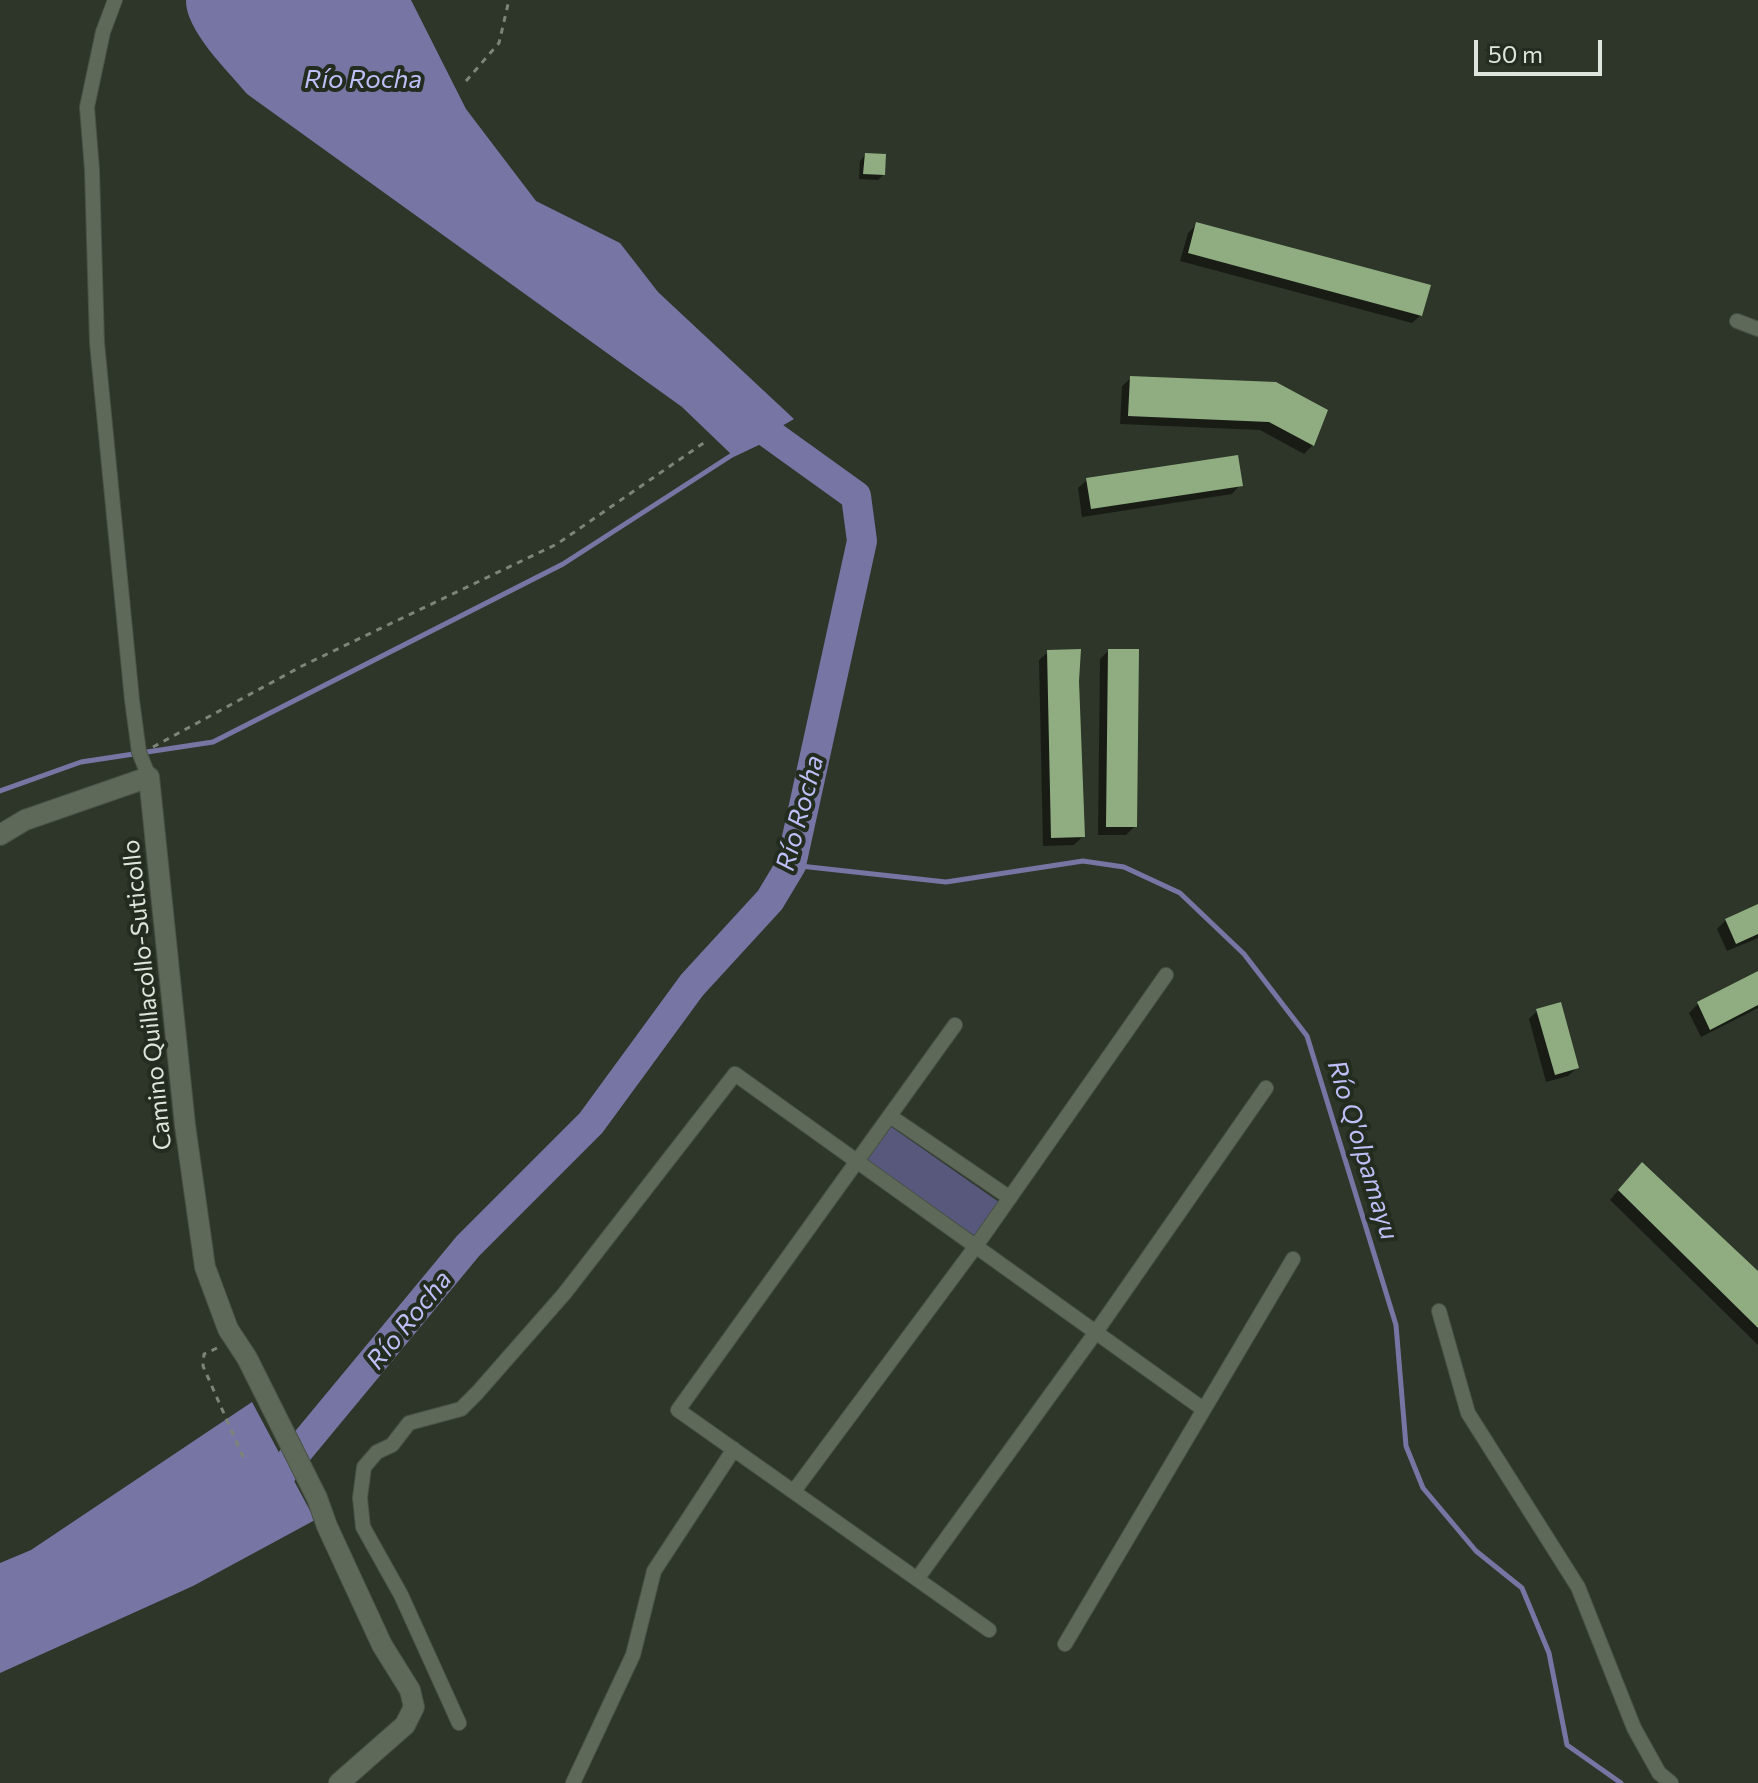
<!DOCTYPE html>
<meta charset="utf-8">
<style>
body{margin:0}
#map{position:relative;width:1758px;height:1783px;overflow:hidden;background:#2d3628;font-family:Commissioner,sans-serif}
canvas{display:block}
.scale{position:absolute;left:1474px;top:40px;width:128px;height:36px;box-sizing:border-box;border:4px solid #dee5dc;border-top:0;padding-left:10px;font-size:24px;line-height:28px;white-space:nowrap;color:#dee5dc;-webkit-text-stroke:6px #232c1e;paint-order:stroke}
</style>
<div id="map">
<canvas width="1758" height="1783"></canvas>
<div class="scale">50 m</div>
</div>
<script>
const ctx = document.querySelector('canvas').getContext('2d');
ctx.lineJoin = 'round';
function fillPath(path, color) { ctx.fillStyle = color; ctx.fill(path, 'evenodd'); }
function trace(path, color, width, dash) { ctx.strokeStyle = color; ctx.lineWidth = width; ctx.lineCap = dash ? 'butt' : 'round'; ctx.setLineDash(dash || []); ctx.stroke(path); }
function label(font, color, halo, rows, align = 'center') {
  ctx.font = font + ' Commissioner,sans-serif'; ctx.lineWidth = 8; ctx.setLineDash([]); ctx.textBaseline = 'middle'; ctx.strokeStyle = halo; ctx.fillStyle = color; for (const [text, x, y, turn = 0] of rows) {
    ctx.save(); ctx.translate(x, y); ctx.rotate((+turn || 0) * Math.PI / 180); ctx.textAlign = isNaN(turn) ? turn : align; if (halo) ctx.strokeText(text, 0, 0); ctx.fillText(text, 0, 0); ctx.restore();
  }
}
fillPath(new Path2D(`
 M890,1126L999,1202L975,1236L866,1160Z`), '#58587d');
fillPath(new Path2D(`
 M186,0H411L466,109L536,201L620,243L658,292L794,419L732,455L682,407L247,94C228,71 185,30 186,0Z
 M252,1402L315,1520L193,1586L0,1673V1563L31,1550Z`), '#7675a3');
fillPath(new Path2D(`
 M865,155L883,175L878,180L859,179L860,161Z
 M1197,224L1421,315L1412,323L1180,261L1188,233Z
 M1131,378L1276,384L1313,445L1304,454L1260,430L1120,424L1122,386Z
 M1087,480L1240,485L1232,494L1082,517L1078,488Z
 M1108,651L1135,826L1126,835H1098L1100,659Z
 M1048,652L1077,681L1083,836L1074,845L1043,846L1039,660Z
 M1758,907V938L1727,951L1717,929L1726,920Z
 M1758,974V1008L1701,1037L1689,1013L1698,1004Z
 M1537,1011L1577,1068L1568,1076L1546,1082L1529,1019Z
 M1633,1173L1758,1274V1345L1610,1200Z`), '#0007');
trace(new Path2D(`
 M0,791L81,762L213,742L563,564L732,455L772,436
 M791,865L946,882L1083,861L1124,867L1180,893L1244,954L1307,1036L1396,1325L1406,1446L1423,1488L1476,1551L1522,1588L1549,1653L1567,1745L1621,1783`), '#7675a3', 5);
trace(new Path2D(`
 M263,1498L299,1450L468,1246L591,1123L692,985L770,900L791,865L862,541L856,496L735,409`), '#7675a3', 30);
fillPath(new Path2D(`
 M865,153L886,154L885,175L863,174Z
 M1196,222L1431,285L1422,316L1188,253Z
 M1130,376L1276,382L1328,410L1314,446L1269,422L1128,416Z
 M1238,455L1243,486L1091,509L1086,478Z
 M1081,649L1079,681L1085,837L1051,838L1047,650Z
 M1108,649H1139L1137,827H1106Z
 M1758,904V934L1736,944L1725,919Z
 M1758,971V1005L1710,1030L1697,1002Z
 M1561,1002L1579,1068L1555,1075L1536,1009Z
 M1642,1162L1758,1271V1328L1618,1190Z`), '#90ad82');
const minor = new Path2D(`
 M115,0L103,32L87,107L92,170L97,343L132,700L139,752L149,777
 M1737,321L1758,329
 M955,1025L678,1410L989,1630
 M890,1116L1010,1198
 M1439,1311L1468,1413L1578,1587L1634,1728L1659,1773L1671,1783
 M794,1491L976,1246L1166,975
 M917,1579L1096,1332L1266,1088
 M1065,1644L1293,1259
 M459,1723L401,1595L363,1527L360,1498L364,1467L377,1452L392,1445L409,1423L461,1409L477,1393L564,1294L735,1074L1203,1409
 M573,1783L633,1655L654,1571L734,1449`);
const secondary = new Path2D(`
 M0,835L25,820L149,777L185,1125L205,1267L228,1329L247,1358L317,1498L327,1526L382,1645L410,1690L414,1707L405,1725L339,1783`);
trace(minor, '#495246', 16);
trace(secondary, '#495246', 22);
trace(new Path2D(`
 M466,81L499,43L509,0
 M153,747L302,666L557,544L705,442
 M217,1348L204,1354L203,1366L244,1459`), '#7d8579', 3, [6, 6]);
trace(minor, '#5f695a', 14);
trace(secondary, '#5f695a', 20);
label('24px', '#dee5dc', '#232c1e', [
 ["Camino Quillacollo-Suticollo",147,995,-96]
]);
label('italic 26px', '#bfbff7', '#232c1e', [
 ["Río Rocha",363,79],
 ["Río Rocha",800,813,-75],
 ["Río Q'olpamayu",1363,1150,73],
 ["Río Rocha",409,1320,-51]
]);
</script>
